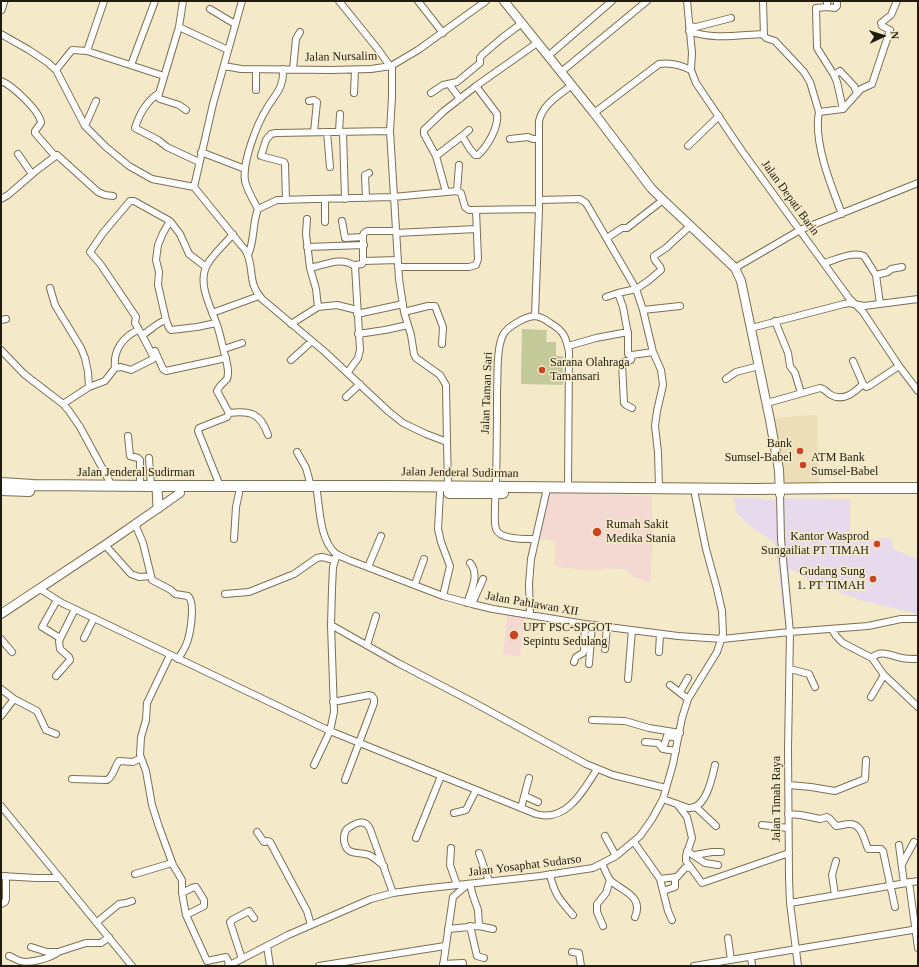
<!DOCTYPE html>
<style>
body{margin:0}
#map{position:relative;width:919px;height:967px;overflow:hidden;background:#f4e9c8;font-family:"Times New Roman",serif}
canvas{display:block}
.frame{position:absolute;inset:0;border:2px solid #201c10;pointer-events:none}
.north{position:absolute;left:863px;top:16px;width:40px;height:40px;-webkit-text-stroke:3px #f4e9c8;paint-order:stroke;rotate:86deg;font-size:11px;font-weight:700;line-height:16px;text-align:center;color:#201c10}
.north::after{content:'';display:block;margin:auto;width:14px;height:18px;background:#201c10;clip-path:polygon(50% 0,100% 100%,50% 72%,0 100%)}
</style>
<div id="map">
<canvas width="919" height="967"></canvas>
<div class="frame"></div>
<div class="north">N</div>
</div>
<script>
const ctx = document.querySelector('canvas').getContext('2d');
ctx.lineJoin = 'round';
function fillPath(path, color) { ctx.fillStyle = color; ctx.fill(path, 'evenodd'); }
function trace(path, color, width, dash) { ctx.strokeStyle = color; ctx.lineWidth = width; ctx.lineCap = dash ? 'butt' : 'round'; ctx.setLineDash(dash || []); ctx.stroke(path); }
function label(font, color, halo, rows, align = 'center') {
  ctx.font = font + ' "Times New Roman",serif'; ctx.lineWidth = 3; ctx.setLineDash([]); ctx.textBaseline = 'middle'; ctx.strokeStyle = halo; ctx.fillStyle = color; for (const [text, x, y, turn = 0] of rows) {
    ctx.save(); ctx.translate(x, y); ctx.rotate((+turn || 0) * Math.PI / 180); ctx.textAlign = isNaN(turn) ? turn : align; if (halo) ctx.strokeText(text, 0, 0); ctx.fillText(text, 0, 0); ctx.restore();
  }
}
fillPath(new Path2D(`
 M817,415L819,486H783L771,420L784,417Z`), '#ecdeb7');
fillPath(new Path2D(`
 M734,498H758L767,500L783,498L850,499V531L852,533L853,540L891,538L894,550L918,559V614L863,601L819,585L789,568L791,616L784,618L775,543L750,526L736,512Z`), '#e8daed');
fillPath(new Path2D(`
 M548,493L652,496V518L654,524L650,583L632,576L625,569L604,568V570H581L555,566V541L539,539Z
 M508,612L525,615L520,656L503,655Z`), '#f3d9d2');
fillPath(new Path2D(`
 M522,329L547,330L546,342H556V356H563V385L521,384Z`), '#c4c99a');
const minor = new Path2D(`
 M242,1L213,104L194,187L241,245C244,248 247,252 248,256C254,273 248,283 262,299L325,352L388,411L403,423L426,434L447,442L448,486
 M339,1L377,48L392,69V97L390,131L399,279L404,312L411,335L414,354L416,358L440,375L446,385L447,442
 M418,1L443,33
 M687,1L692,53L691,70L696,83L742,151L849,298L863,312L899,366L918,391
 M763,1L764,36L766,38L775,41L804,72L810,82L819,112L843,109L861,89L872,84L890,30L882,26L881,23L891,15L897,1
 M827,1V7L816,8L817,48L834,75L840,71L854,86L857,93
 M827,7L835,8L837,6V1
 M210,9L235,24
 M689,26L696,27L731,18
 M179,27L183,1
 M689,31C713,40 738,35 763,34
 M1,34L29,50L47,62L56,70L85,126L106,147L129,166L152,179L194,187
 M87,51L104,1
 M548,56L612,1
 M131,65L155,1
 M224,66L241,69L331,70L371,69L391,66L418,50L486,1
 M293,69L296,39L300,32
 M56,70L72,50L87,51L164,76
 M561,72L647,1
 M834,75L837,82L843,109
 M1,81C12,85 40,111 41,123L35,131V133L55,156
 M449,84L460,99
 M256,90V69
 M159,93C147,101 139,115 135,128L158,140L167,147L199,162
 M354,93L355,70
 M431,93L443,85L457,82L480,63V58L482,55L502,38L522,23
 M309,101L314,100L317,102L314,132
 M186,110L179,105L160,99L158,97L179,27L228,50
 M819,112C813,141 831,186 842,214
 M594,113L659,64C671,62 681,65 691,70
 M85,126L96,101
 M327,132L330,167
 M339,132L340,114
 M343,132L345,199
 M462,136L469,130
 M510,139L528,137L533,139H539
 M688,146L719,116
 M201,152L245,169
 M18,154L32,174
 M436,156L462,136L470,149L475,155H478C487,147 499,127 497,114L476,86
 M457,191L459,165
 M446,192L436,156L424,134V130L444,111L476,86L537,43
 M366,198L365,175L369,173
 M1,199L8,195L37,170L57,155L98,192L105,195L113,196
 M325,199V222
 M286,200L285,164L284,162L261,156L266,140L271,134L276,133L390,131
 M539,200L580,199L586,203L636,289L643,310L653,352L661,370L663,385L657,411L655,426L658,452L659,488
 M258,209C253,200 247,190 245,181C242,162 257,124 267,108C276,93 284,88 283,69
 M307,219L306,234L310,268C326,265 340,256 355,266
 M342,221L345,238L363,237V261L362,264L355,265V266L360,350L358,358L348,372
 M396,233L476,229
 M362,237L364,233L367,231H396
 M607,238L622,228H627L663,200
 M307,247L364,245
 M248,255C255,240 252,224 258,209L277,200L393,197L457,191L461,193L465,207L469,210L539,209
 M363,261L398,260
 M824,263C836,260 852,251 864,256L876,275L880,304
 M398,267H469L476,265L478,259L476,210
 M310,268L316,289L318,307
 M735,268L800,230L918,183
 M876,275L888,272L891,269L902,267
 M50,288L55,305L81,348L85,358L88,372L89,387
 M606,297L618,293
 M643,310L680,306
 M404,312L428,306H435L443,327L442,344
 M212,313L259,296
 M357,314L403,304
 M535,316L539,209V121C543,104 559,95 572,85
 M1,320L6,319
 M166,320L158,285L159,272L156,260L158,245L163,233L170,221
 M775,321L788,353L790,366L795,373L801,393
 M291,324L318,307L337,305L357,310
 M751,328L844,304L849,303L864,306L918,299
 M358,334L385,330L408,325
 M142,335L135,323L136,317L134,314L101,265L90,252L103,233L130,201H134L170,221L180,234L189,254L206,267
 M568,346L596,338L628,332
 M224,349L242,343
 M1,350L24,374L63,404L69,411L80,427L112,486
 M155,351L163,369L166,371L226,358
 M653,352L632,355L628,354V334L623,307L618,293L636,289L648,281L661,270C661,264 653,262 654,256L666,248L690,226
 M632,355L631,360L623,362L622,364L624,403L626,405L632,408
 M291,360L312,341
 M853,361L863,384L866,387L869,386L899,366
 M115,368C113,350 123,337 138,330
 M726,379L736,372L759,366
 M346,397L360,384
 M767,403L820,388C826,389 827,393 831,395C844,402 855,392 863,384
 M63,404L89,387L105,381L115,368L121,367L131,370L153,359V356L142,335C152,330 154,324 166,320L169,328L171,330L197,327L216,323
 M229,413C251,410 261,414 268,435
 M128,436L130,456L138,458L140,460V486
 M297,452L306,468L311,486
 M149,458L151,486
 M220,486L198,431L199,428L227,417L229,413L217,391L220,386L227,379C230,371 226,360 224,352C222,343 220,334 217,325C211,307 197,284 207,265C213,254 225,244 233,234
 M317,492C320,511 320,539 335,553C339,556 345,558 349,560L443,596L472,604L493,609L585,624L678,636L722,639L790,632L868,626L901,619H918
 M440,493L438,529L441,542L450,566L443,596
 M780,494L781,539L790,632L788,749L789,878L790,903L798,966
 M135,524L143,543L152,580L171,590L175,594L188,596C196,603 190,636 186,645C184,650 181,654 178,659
 M234,539L236,507L239,493
 M535,539C525,539 500,540 496,529C494,522 495,513 495,506C497,468 497,431 497,393C498,377 496,349 503,335C507,327 524,317 534,316C539,316 546,320 550,323C564,331 566,337 569,352L568,487
 M105,545L131,574L139,577L151,576
 M368,567L381,536
 M415,584L424,559
 M40,589L62,603L79,611L330,731L536,814C566,823 584,790 597,769
 M225,594L249,592L294,574L317,558L322,557L334,560
 M57,600L42,627L60,638
 M467,603C471,591 480,574 470,563
 M472,604L483,579
 M530,614L529,584L531,559L546,493
 M331,625L398,663L471,701L586,764L613,775L666,788
 M832,629L836,636L843,643L872,658L884,675L918,707
 M84,638L94,618
 M1,639L12,652
 M367,645L376,616
 M605,649L607,627
 M659,652L660,634
 M170,655L147,703L146,720L141,737L140,755L146,771L152,805L159,827L173,865L182,880V893L186,915L207,961L226,957L230,965
 M872,658C880,649 892,656 902,658C907,659 913,659 918,659
 M574,662L576,657L583,653L584,651L585,624
 M589,664L592,625
 M790,669L809,674L815,687
 M56,676L70,660L69,657L60,649L59,641L75,609
 M628,679L632,630
 M670,685L688,699
 M1,689L14,699L37,711L46,730L56,734
 M680,692L688,678
 M871,697L884,675
 M333,702L369,695L372,696L374,699V703L345,780
 M1,716L14,699
 M592,720L625,721L649,728L680,733
 M645,742L658,743L663,749L676,751
 M663,749L667,736L678,738
 M314,765L330,731L334,712L331,625L332,589L333,567L337,554
 M72,779L107,780C114,776 114,767 119,761L133,762L141,758
 M789,785L811,787L835,791L865,779L866,760
 M525,796L538,802
 M663,799L688,808C706,810 712,778 715,765
 M677,804L687,817L692,838L686,856V861L702,883L705,882L789,853
 M1,806L132,966
 M696,807L716,826
 M521,808L529,778
 M454,813L466,810L476,790
 M788,814L801,815L820,819L827,817L830,819L836,826C840,826 845,824 849,824C862,823 864,840 868,849H881L883,851L895,907
 M762,825L788,828
 M257,832L264,842L268,841L270,842L307,911L311,925
 M605,836L616,856
 M416,838L441,776
 M634,842L660,879L677,877L685,868L690,867
 M899,845L904,883
 M451,848L450,865L457,885
 M687,851L705,863L718,865
 M479,853L489,881
 M695,855L712,852H721
 M602,864C605,869 607,877 611,881C622,891 644,896 635,917
 M902,864L914,842
 M384,866C379,862 374,857 369,855C358,851 347,857 344,841C344,836 344,832 347,829C355,823 365,818 370,829L393,893
 M135,874L172,863
 M550,874C554,894 560,900 573,915
 M1,876L36,878H59
 M660,879L668,911L672,920
 M909,882L918,948
 M470,884L473,896L478,910L479,926
 M663,891L675,887V877
 M182,893L192,888L196,887L204,900V906L186,915
 M835,895L832,875L836,861
 M790,903L918,881
 M1,904L5,902L6,899V876
 M97,922L119,904L126,903L132,901
 M470,926L477,956L484,958
 M603,926L597,912V904L606,893L610,880
 M448,929L479,926L493,929
 M728,938L731,960
 M267,946L270,966
 M31,947L47,952H58L86,943H101L109,937
 M572,952L579,953L581,966
 M9,956C13,957 16,960 20,961C28,964 51,958 57,953
 M751,957L752,966
 M242,959L230,922L232,920L249,911L254,918
 M443,964L463,963
 M228,966L288,935L371,899L393,893L421,889L540,876L593,868L616,856L640,836L652,819L663,799L673,764L682,718L688,699L717,652L723,634L722,611L717,589L706,549L695,495
 M319,966L445,946
 M443,966L453,897L468,884
 M694,966L918,929`);
const tertiary = new Path2D(`
 M1,10L4,1`);
const secondary = new Path2D(`
 M504,1L594,113L651,188L663,200L735,268L741,281L770,420L779,470L780,494
 M1,614L105,545L180,493`);
const primary = new Path2D(`
 M157,486L158,508`);
const trunk = new Path2D(`
 M1,483L33,485L151,486H390L754,489L838,488H918
 M1,490L29,491
 M449,493H503`);
trace(minor, '#7a7053', 8);
trace(tertiary, '#7a7053', 9);
trace(secondary, '#7a7053', 10);
trace(primary, '#7a7053', 11);
trace(trunk, '#7a7053', 12);
trace(minor, '#fff', 6);
trace(tertiary, '#fff', 7);
trace(secondary, '#fff', 8);
trace(primary, '#fff', 9);
trace(trunk, '#fff', 10);
for (const [x, y, r, color] of [
 [542,370,4,"#cd4322"],
 [800,451,4,"#cd4322"],
 [803,465,4,"#cd4322"],
 [597,532,5,"#cd4322"],
 [877,544,4,"#cd4322"],
 [873,579,4,"#cd4322"],
 [514,635,5,"#cd4322"]
]) { const dot = new Path2D(); dot.arc(x, y, r, 0, 2 * Math.PI); ctx.fillStyle = color; ctx.fill(dot); trace(dot, '#f4e9c8', 1.5); }
label('12px', '#201c10', '#f4e9c8', [
 ["Jalan Nursalim",341,57,-1],
 ["Jalan Depati Barin",790,198,54],
 ["Jalan Taman Sari",487,393,-88],
 ["Jalan Jenderal Sudirman",136,473],
 ["Jalan Jenderal Sudirman",460,473,1],
 ["Jalan Pahlawan XII",532,604,10],
 ["Jalan Timah Raya",777,799,-90],
 ["Jalan Yosaphat Sudarso",525,866,-7]
]);
label('12px', '#201c10', '#f4e9c8', [
 ["Sarana Olahraga",550,363],
 ["Tamansari",550,377],
 ["Bank",792,444,"right"],
 ["Sumsel-Babel",792,458,"right"],
 ["ATM Bank",811,458],
 ["Sumsel-Babel",811,472],
 ["Rumah Sakit",606,525],
 ["Medika Stania",606,539],
 ["Kantor Wasprod",869,537,"right"],
 ["Sungailiat PT TIMAH",869,551,"right"],
 ["Gudang Sung",865,572,"right"],
 ["1. PT TIMAH",865,586,"right"],
 ["UPT PSC-SPGOT",523,628],
 ["Sepintu Sedulang",523,642]
], 'left');
</script>
